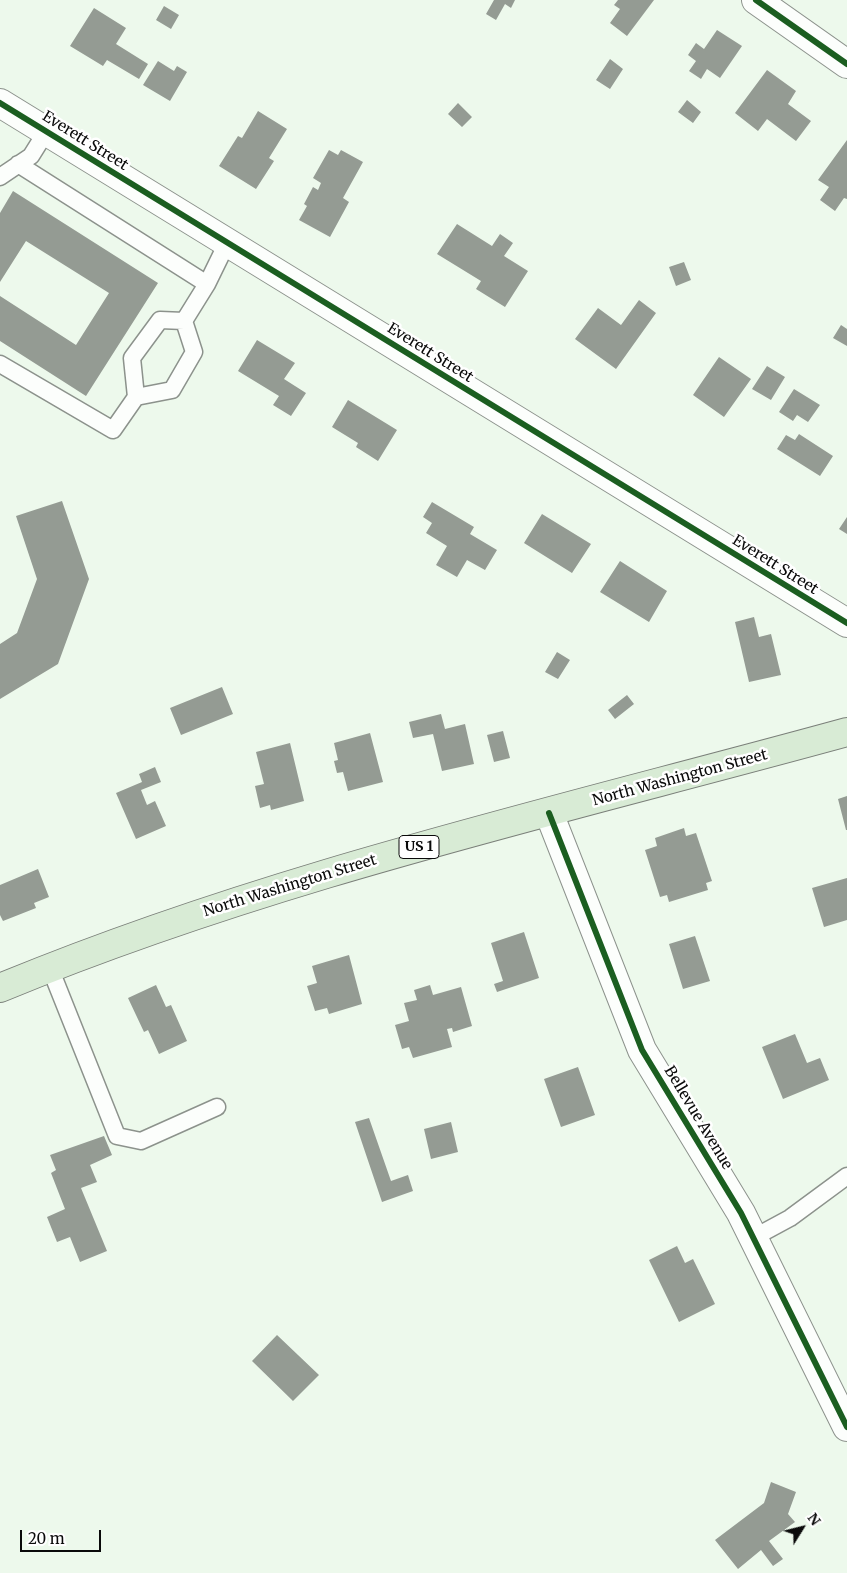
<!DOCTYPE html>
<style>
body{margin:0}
#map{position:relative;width:847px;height:1573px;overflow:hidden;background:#edf9ec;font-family:Merriweather,serif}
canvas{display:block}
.north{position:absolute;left:777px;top:1503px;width:50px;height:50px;-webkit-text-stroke:4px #fff;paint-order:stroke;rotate:54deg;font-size:14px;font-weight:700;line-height:20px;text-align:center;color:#0a0a0a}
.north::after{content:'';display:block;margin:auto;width:18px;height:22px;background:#0a0a0a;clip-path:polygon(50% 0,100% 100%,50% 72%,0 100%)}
.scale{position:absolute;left:20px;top:1530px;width:81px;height:22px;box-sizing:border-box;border:2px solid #0a0a0a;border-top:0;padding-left:6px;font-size:15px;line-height:18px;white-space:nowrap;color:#0a0a0a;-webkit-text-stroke:4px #fff;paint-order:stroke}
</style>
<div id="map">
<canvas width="847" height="1573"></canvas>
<div class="north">N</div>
<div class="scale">20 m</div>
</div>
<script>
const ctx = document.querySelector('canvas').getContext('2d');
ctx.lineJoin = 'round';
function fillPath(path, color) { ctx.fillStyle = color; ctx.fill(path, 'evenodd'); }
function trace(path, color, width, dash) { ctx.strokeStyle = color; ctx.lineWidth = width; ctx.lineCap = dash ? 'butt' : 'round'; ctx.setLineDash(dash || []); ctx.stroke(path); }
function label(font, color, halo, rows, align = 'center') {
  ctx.font = font + ' Merriweather,serif'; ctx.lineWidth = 5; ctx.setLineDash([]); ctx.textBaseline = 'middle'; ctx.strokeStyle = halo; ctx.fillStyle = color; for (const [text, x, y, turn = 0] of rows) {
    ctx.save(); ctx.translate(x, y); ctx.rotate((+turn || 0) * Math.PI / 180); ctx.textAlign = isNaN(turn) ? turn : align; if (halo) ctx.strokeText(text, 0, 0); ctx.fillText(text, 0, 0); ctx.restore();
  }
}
fillPath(new Path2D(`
 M494,0H515L511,8L505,4L496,20L486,14Z
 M618,0H654L627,36L610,23L620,9L614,5Z
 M164,6L179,15L171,29L156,20Z
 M94,8L126,28L116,44L148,64L139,79L107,60L103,66L70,46Z
 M717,30L742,46L720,78L707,69L701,79L689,71L696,61L688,55L696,43L704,49Z
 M610,59L623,69L610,89L596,80Z
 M158,61L174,71L177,66L187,72L170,101L143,85Z
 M767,70L796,91L788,104L811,121L796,141L767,119L758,131L735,113Z
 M687,100L701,112L693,123L678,112Z
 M458,103L472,117L462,127L448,114Z
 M258,111L287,129L269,158L274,161L256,189L219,166L238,136L242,138Z
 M847,140V199L844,198L835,211L820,200L829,187L818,180Z
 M329,150L338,155L341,150L363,162L343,198L349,202L330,237L299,220L307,206L304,204L313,187L318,190L321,183L313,178Z
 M13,191L158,283L86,396L0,341V296L76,345L109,293L26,241L0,282V213Z
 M457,224L492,246L500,234L513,243L504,256L528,271L505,307L476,289L481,281L437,254Z
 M684,262L691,280L676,286L669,267Z
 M639,300L656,313L616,369L575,339L598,308L621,325Z
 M841,325L847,329V346L833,338Z
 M257,340L295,363L284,379L306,393L291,416L273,405L279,396L238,371Z
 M719,357L751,379L724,417L693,395Z
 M767,366L785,377L771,400L752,389Z
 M794,389L820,405L808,422L797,415L793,421L779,412Z
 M348,400L397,430L378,461L356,447L358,443L332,427Z
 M799,434L833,456L820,476L777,449L786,435L795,440Z
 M62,501L89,579L58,664L0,699V644L17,633L37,579L16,516Z
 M432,502L474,527L470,534L497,550L485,570L467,560L457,577L436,565L447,546L426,533L432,523L423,517Z
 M542,514L591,544L572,573L524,543Z
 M847,517V534L839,529Z
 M620,561L667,591L649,622L600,592Z
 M754,617L759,637L771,634L781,675L749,682L735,622Z
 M557,652L570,660L558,679L545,672Z
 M222,687L233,714L181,735L170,708Z
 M627,695L634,704L615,719L608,710Z
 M441,714L445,729L465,724L474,764L442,771L433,734L413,738L409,722Z
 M503,731L510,758L494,762L487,735Z
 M370,733L383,782L348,791L343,772L337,773L334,761L338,760L334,743Z
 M290,743L304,801L271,810L270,805L260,808L255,786L264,784L256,752Z
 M155,767L161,782L141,790L147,805L155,801L166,826L136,839L116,793L142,782L139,774Z
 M847,796V830H846L838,799Z
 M684,828L686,836L696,833L712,881L706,883L708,890L669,902L667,895L660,897L645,850L657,846L655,838Z
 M38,869L49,897L34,903L36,908L3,921L0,915V885Z
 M847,878V920L824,927L812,888Z
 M524,932L539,978L497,992L494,984L503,981L491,943Z
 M695,936L710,981L683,989L669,944Z
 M349,955L362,1004L329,1014L327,1008L315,1011L307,986L317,983L312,966Z
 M156,985L166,1007L171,1005L187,1041L159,1054L148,1030L144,1032L128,998Z
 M430,985L433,995L461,987L472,1026L453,1032L452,1028L447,1029L452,1047L413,1058L409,1047L402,1049L395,1025L409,1021L404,1003L417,1000L414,990Z
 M795,1034L807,1063L820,1058L829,1080L783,1099L762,1047Z
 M578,1067L595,1115L561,1127L544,1079Z
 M369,1118L391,1181L408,1175L413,1191L382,1202L355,1122Z
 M451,1122L458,1152L431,1159L424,1129Z
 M104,1136L112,1155L90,1165L97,1182L81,1188L107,1251L80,1262L70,1237L57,1242L47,1217L65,1209L51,1173L56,1170L50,1155Z
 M677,1246L685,1263L693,1259L715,1304L679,1322L649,1260Z
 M277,1335L319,1375L293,1401L252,1361Z
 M771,1482L796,1492L788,1514L795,1522L769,1541L783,1559L773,1566L761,1550L738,1569L715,1540L764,1503Z`), '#949b93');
const service = new Path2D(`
 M18,164L207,284
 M0,177L31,156L46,132
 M184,321L207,284L227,243
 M0,364L113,430L136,397L132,358L160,320L184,321
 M136,397L172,390L194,352L184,321
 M50,968L117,1136L141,1141L217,1107
 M753,1238L790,1218L847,1176`);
const minor = new Path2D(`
 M756,0L847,64
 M0,103L847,623
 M549,813L642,1050L741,1213L847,1427`);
const primary = new Path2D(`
 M0,988C273,875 563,810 847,732`);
trace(service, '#8c928c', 19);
trace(minor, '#8c928c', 30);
trace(primary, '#7a7f79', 30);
trace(service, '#fcfefc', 16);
trace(minor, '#fcfefc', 28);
trace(primary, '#d8ebd5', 28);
trace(new Path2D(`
 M756,0L847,64
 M0,103L847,623
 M549,813L642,1050L741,1213L847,1427`), '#1b5e20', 6);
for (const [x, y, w] of [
 [419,847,40]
]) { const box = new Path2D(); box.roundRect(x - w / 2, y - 11.5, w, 23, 4); ctx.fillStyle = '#fff'; ctx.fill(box); trace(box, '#0a0a0a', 1); }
label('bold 14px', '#0a0a0a', null, [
 ["US 1",419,847]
]);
label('15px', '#0a0a0a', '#fff', [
 ["Everett Street",85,141,32],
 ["Everett Street",430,353,32],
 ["Everett Street",775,565,32],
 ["North Washington Street",680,778,-15],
 ["North Washington Street",290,886,-17],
 ["Bellevue Avenue",698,1118,59]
]);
</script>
